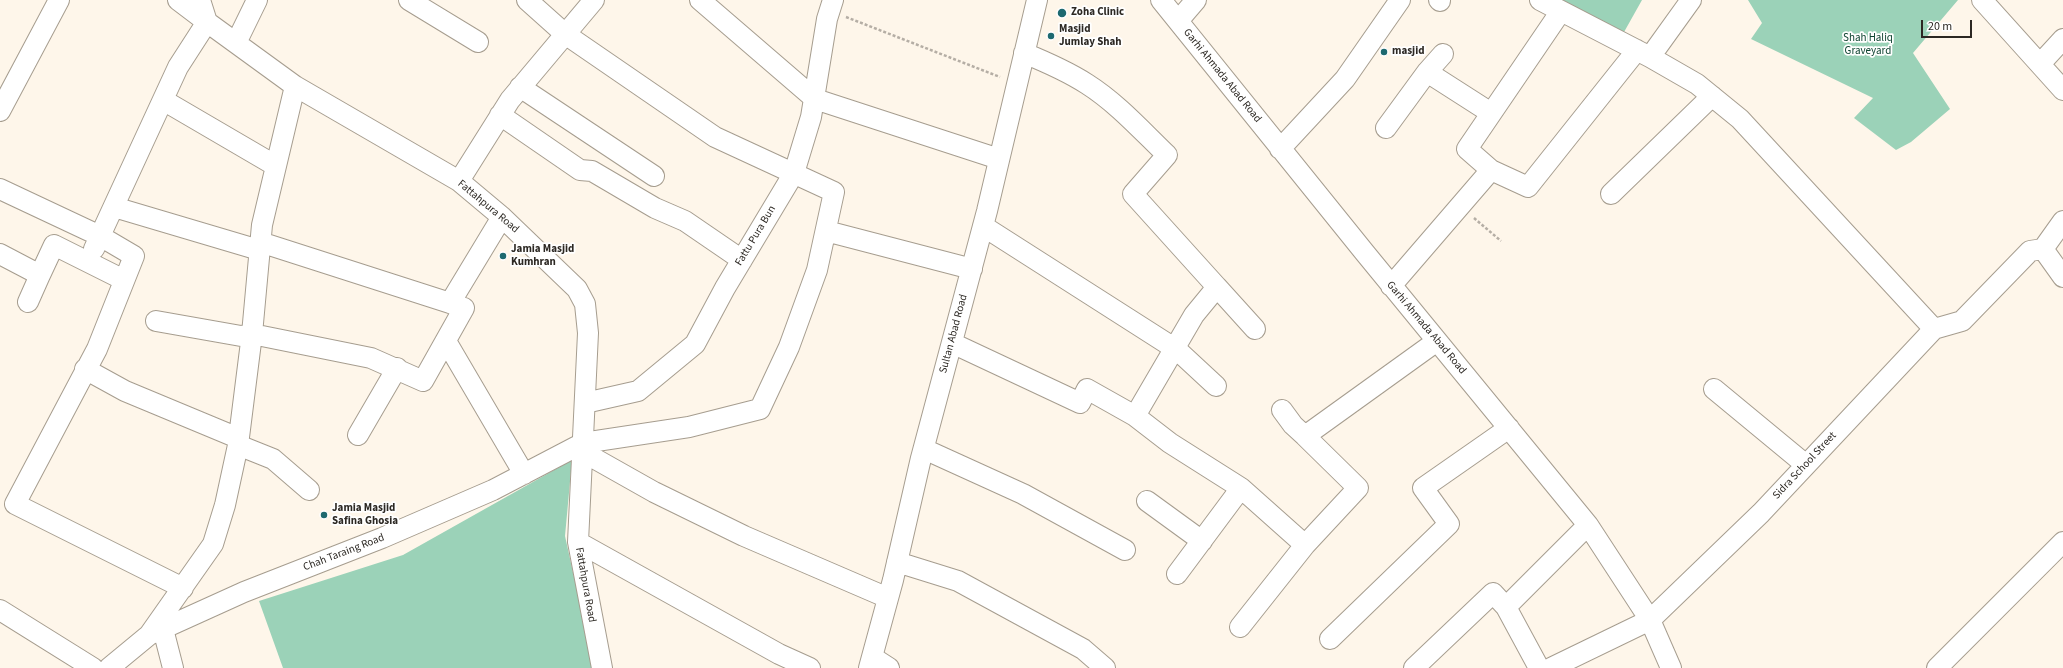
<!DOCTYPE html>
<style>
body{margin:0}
#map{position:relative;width:2063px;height:668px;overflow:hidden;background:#fef6ea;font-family:"Source Sans 3",sans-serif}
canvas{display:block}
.scale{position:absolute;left:1921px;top:20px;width:51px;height:18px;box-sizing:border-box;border:2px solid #2c2823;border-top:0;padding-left:5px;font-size:12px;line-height:14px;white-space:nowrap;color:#2c2823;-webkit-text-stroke:3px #fff;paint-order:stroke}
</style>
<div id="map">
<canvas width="2063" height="668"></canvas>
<div class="scale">20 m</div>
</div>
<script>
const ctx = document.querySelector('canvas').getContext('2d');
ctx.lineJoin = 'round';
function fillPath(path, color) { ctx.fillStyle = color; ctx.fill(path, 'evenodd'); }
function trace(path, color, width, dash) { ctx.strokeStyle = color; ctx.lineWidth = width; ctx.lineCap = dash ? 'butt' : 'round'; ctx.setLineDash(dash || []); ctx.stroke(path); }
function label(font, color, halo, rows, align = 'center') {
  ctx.font = font + ' "Source Sans 3",sans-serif'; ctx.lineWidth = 3.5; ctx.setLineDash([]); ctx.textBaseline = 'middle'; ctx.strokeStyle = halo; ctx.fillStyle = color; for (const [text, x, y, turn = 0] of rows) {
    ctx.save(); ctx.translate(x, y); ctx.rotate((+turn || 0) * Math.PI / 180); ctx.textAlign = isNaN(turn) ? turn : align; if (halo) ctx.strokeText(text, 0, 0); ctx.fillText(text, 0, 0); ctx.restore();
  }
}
fillPath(new Path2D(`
 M1541,0H1642L1619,41Z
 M1748,0H1958L1913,53L1950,109L1911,142L1896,150L1854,118L1873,98L1751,39L1762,23Z
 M572,460L565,536L594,668H283L259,601L403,555Z`), '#9bd2b8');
const minor = new Path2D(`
 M178,0L207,22L178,67L100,236L134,256L97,349L15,504L183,588
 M200,0L207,22L295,86L459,181L502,217L577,289L585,304L588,333L578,542L602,668
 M409,0L478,42
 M700,0L815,99L999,159
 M1161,0L1365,253L1588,525L1650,620L1671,668
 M1439,0L1440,1
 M1540,0L1650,57L1697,84L1740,119L1934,329
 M1982,0L2063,90
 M1178,21L1196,0
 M236,43L257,0
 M1650,57L1691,0
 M2040,64L2063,39
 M1427,72L1491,113
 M520,87L654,176
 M163,100L276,166
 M0,111L59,0
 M500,115L580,170L592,171L655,208L685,221L742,260
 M1386,128L1427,72L1443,54
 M1280,149L1345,79L1400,0
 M1491,170L1467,149L1561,11
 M459,181L510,100L594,0
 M0,189L100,236L94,249
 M1611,194L1712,96
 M114,207L259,250
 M983,226L1174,348
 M826,231L972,269
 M260,242L450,303
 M2043,249L2063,277
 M2043,249L2063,221
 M0,254L40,275L54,245L124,280
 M1391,286L1491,170L1528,187L1637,50
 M1217,287L1255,329
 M28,302L40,275
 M156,321L241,336L252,334L371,358L423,381L464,308L450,303L502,217
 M446,341L524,474
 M952,343L1080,403L1087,389L1135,416L1194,315L1217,287L1133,194L1167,155C1142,131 1117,103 1087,84C1067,71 1046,62 1024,53
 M1175,348L1216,386
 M85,369L125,391L238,438
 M1714,389L1806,465
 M585,403L638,391L695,344L725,288L794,173L811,117L827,19L833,0
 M1282,410L1293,425L1305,436
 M1135,416L1170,443L1241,488L1305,545L1240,627
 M358,435L397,368
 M238,445L273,459L309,490
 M924,449L1023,494L1125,550
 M583,452L654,492L744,536L888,598
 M1147,501L1202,541
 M578,542L779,654L810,668
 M1305,545L1358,488L1305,436L1437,341
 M897,562L958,581L1083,649L1105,668
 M1177,574L1241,488
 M1506,607L1539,668
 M0,610L93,668
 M163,629L173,668
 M149,635L213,544L225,505L238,445L252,334L262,225L295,86
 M1330,639L1449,524L1423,488L1509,428
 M872,657L889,668
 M109,668L149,635L244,592L382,538L493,490L583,443L689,427L760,409L789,347L817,270L834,192L715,137L565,34L527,0
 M869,668L893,580L921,458L987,211L1037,0
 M1414,668L1493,593L1506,607L1588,525
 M1551,668L1650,620L1761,513L1934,329L1962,321L2030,251L2043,249
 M1937,668L2063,542`);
trace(minor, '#a69d8f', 22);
trace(new Path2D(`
 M846,17L1000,77
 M1474,218L1501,241`), '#b5aea5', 2.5, [3, 2]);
trace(minor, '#fff', 20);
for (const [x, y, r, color] of [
 [1062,13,5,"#1d6970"],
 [1051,36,4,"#1d6970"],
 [1384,52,4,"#1d6970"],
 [503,256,4,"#1d6970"],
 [324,515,4,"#1d6970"]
]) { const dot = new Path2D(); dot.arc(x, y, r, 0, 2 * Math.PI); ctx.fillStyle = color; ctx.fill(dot); trace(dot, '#fff', 1.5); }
label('bold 11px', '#2c2823', '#fff', [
 ["Zoha Clinic",1071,13],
 ["Masjid",1059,30],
 ["Jumlay Shah",1059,43],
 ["masjid",1392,52],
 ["Jamia Masjid",511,250],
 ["Kumhran",511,263],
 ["Jamia Masjid",332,509],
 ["Safina Ghosia",332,522]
], 'left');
label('11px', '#0b412e', '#fff', [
 ["Shah Haliq",1868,39],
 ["Graveyard",1868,52]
]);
label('11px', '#2c2823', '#fff', [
 ["Garhi Ahmada Abad Road",1222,76,51],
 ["Fattahpura Road",488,207,40],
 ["Fattu Pura Bun",756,236,-59],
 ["Garhi Ahmada Abad Road",1426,328,50],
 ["Sultan Abad Road",954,334,-75],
 ["Sidra School Street",1805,466,-47],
 ["Chah Taraing Road",344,553,-21],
 ["Fattahpura Road",585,585,80]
]);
</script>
